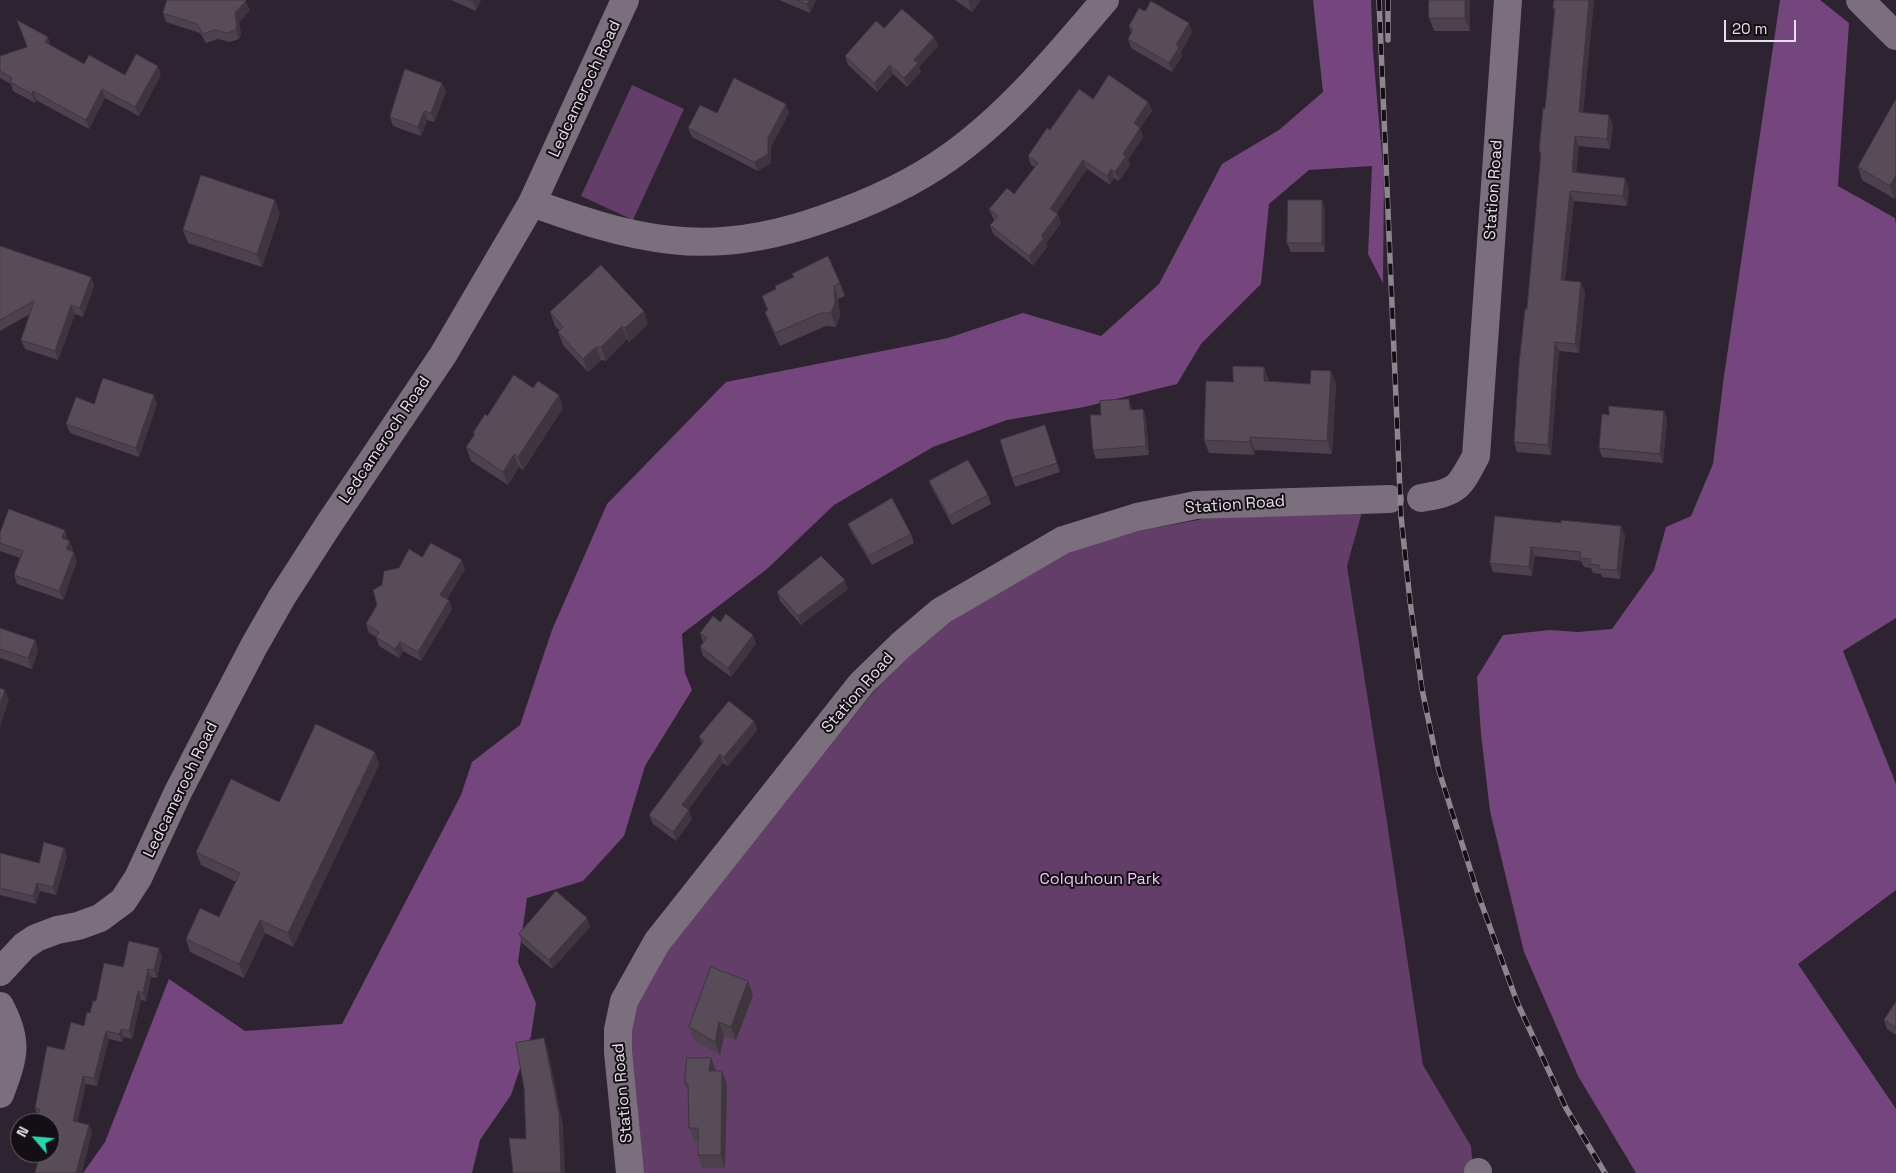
<!DOCTYPE html>
<style>
body{margin:0}
#map{position:relative;width:1896px;height:1173px;overflow:hidden;background:#2e2330;font-family:"Space Grotesk",sans-serif}
canvas{display:block}
.north{position:absolute;left:10px;top:1113px;width:50px;height:50px;box-sizing:border-box;background:#130f14;border:1px solid #676268;border-radius:50%;rotate:297deg;font-size:14px;font-weight:700;line-height:20px;text-align:center;color:#e6dfe7}
.north::after{content:'';display:block;margin:auto;width:18px;height:22px;background:#2ad5ac;clip-path:polygon(50% 0,100% 100%,50% 72%,0 100%)}
.scale{position:absolute;left:1724px;top:20px;width:72px;height:22px;box-sizing:border-box;border:2px solid #e6dfe7;border-top:0;padding-left:6px;font-size:15px;line-height:18px;white-space:nowrap;color:#e6dfe7;-webkit-text-stroke:4px #130f14;paint-order:stroke}
</style>
<div id="map">
<canvas width="1896" height="1173"></canvas>
<div class="north">N</div>
<div class="scale">20 m</div>
</div>
<script>
const ctx = document.querySelector('canvas').getContext('2d');
ctx.lineJoin = 'round';
function fillPath(path, color) { ctx.fillStyle = color; ctx.fill(path, 'evenodd'); }
function trace(path, color, width, dash) { ctx.strokeStyle = color; ctx.lineWidth = width; ctx.lineCap = dash ? 'butt' : 'round'; ctx.setLineDash(dash || []); ctx.stroke(path); }
function label(font, color, halo, rows, align = 'center') {
  ctx.font = font + ' "Space Grotesk",sans-serif'; ctx.lineWidth = 4; ctx.setLineDash([]); ctx.textBaseline = 'middle'; ctx.strokeStyle = halo; ctx.fillStyle = color; for (const [text, x, y, turn = 0] of rows) {
    ctx.save(); ctx.translate(x, y); ctx.rotate((+turn || 0) * Math.PI / 180); ctx.textAlign = isNaN(turn) ? turn : align; if (halo) ctx.strokeText(text, 0, 0); ctx.fillText(text, 0, 0); ctx.restore();
  }
}
fillPath(new Path2D(`
 M632,85L684,109L633,220L581,196Z
 M1362,512L1347,566L1387,822L1423,1065L1471,1146L1473,1173H639L626,1037L644,983L679,934L870,696L908,657L948,621L1067,552L1143,530L1203,519L1284,514Z`), '#623e68');
fillPath(new Path2D(`
 M1313,0H1371L1373,52L1384,178L1383,283L1368,254L1372,166L1309,170L1269,204L1261,284L1201,344L1177,384L1084,407L1007,420L933,447L834,505L767,569L682,634L685,673L692,690L645,766L624,836L583,881L527,898L518,962L536,1003L531,1036L511,1095L480,1140L472,1173H83L105,1142L169,979L245,1031L342,1024L461,795L472,762L520,725L552,630L607,504L726,382L948,338L1023,313L1101,336L1159,284L1222,164L1279,130L1323,92Z
 M1780,0H1820L1849,23L1838,186L1895,218L1896,224V618L1843,651L1896,784V890L1798,964L1896,1109V1173H1636L1578,1076L1524,952L1490,811L1481,734L1477,677L1503,635L1550,630L1578,632L1612,629L1654,570L1666,527L1691,516L1713,464L1724,376Z`), '#75457d');
trace(new Path2D(`
 M1860,0L1896,36
 M532,203C577,219 623,235 671,240C722,246 775,236 823,219C867,204 910,185 948,158C1009,115 1057,56 1105,0
 M1421,498C1458,492 1459,488 1476,456L1508,0
 M0,972L24,946L36,938L57,930L78,926L100,918L123,901L138,878L178,792L207,736L254,646L282,597L329,524L443,355L532,203L625,0
 M0,1006C19,1042 14,1057 0,1094
 M1478,1172V1173
 M630,1173L618,1052V1030L624,1001L657,942L680,913L861,684L901,645L941,611L1063,540L1137,517L1196,505L1390,499`), '#7b6e7d', 28);
const rail = new Path2D(`
 M1379,0L1401,516L1410,601L1422,689L1439,771L1478,894L1517,1002L1566,1108L1605,1173
 M1388,0V40`);
trace(rail, '#8e858f', 5.5);
trace(rail, '#130f14', 4, [11]);
fillPath(new Path2D(`
 M451,0H481L476,11Z
 M779,0H816L810,13Z
 M955,0H981L972,12Z
 M1470,0V31H1434L1429,18Z
 M1554,0H1594L1583,112L1613,125L1610,149L1579,146L1576,173L1629,188L1627,206L1574,201L1565,280L1585,292L1579,353L1559,351L1551,455L1517,452L1514,442L1541,156L1539,152L1545,109L1554,11L1553,8Z
 M250,10L239,22L241,34L239,39L230,42L218,39L206,43L200,33L166,22L163,13Z
 M1145,11L1192,32L1181,52L1182,56L1172,72L1131,48L1128,39L1131,33L1129,26Z
 M884,28L934,37L938,46L919,67L921,72L907,87L893,74L877,92L848,65L845,56Z
 M51,46L84,64L125,75H161L139,116L105,98L89,129L36,100L35,103L13,91L11,84L0,78V56Z
 M442,83L446,92L434,122L427,120L421,136L393,126L390,117Z
 M1093,99L1148,102L1152,111L1140,128L1143,137L1128,160L1130,165L1119,181L1114,178L1110,185L1087,169L1056,214L1061,223L1046,243L1047,247L1033,265L993,234L990,225L995,220L993,218L989,209L1014,194L1035,167L1031,165L1028,156L1050,130Z
 M1896,99L1895,199L1862,180L1858,167Z
 M786,104L789,113L771,147V163L758,171L692,137L688,128L717,113Z
 M1325,209V252H1291L1287,243Z
 M280,213L262,267L188,243L183,230Z
 M0,246L91,277L94,286L83,317L75,314L58,360L25,349L21,340L30,314L0,331Z
 M840,283L845,296L838,299L840,316L836,327L826,326L780,346L770,325L765,312L767,310L762,296L776,289L775,286Z
 M550,312L648,324L629,342L627,339L606,361L601,360L588,372L563,345L558,332L560,331L555,326Z
 M1331,371L1336,384L1332,454L1255,450L1254,455L1209,453L1204,440L1233,382L1269,380V381L1310,384Z
 M94,404H157L139,457L70,433L66,424Z
 M563,408L523,470L519,467L508,485L471,461L466,447L474,436L473,433L487,416Z
 M1132,408V410L1143,409L1146,418L1149,455L1096,459L1093,450L1101,415Z
 M1664,411L1667,420L1663,463L1602,457L1599,448L1609,415Z
 M1045,425L1060,472L1015,487L1000,440Z
 M929,481L988,495L991,504L952,525L933,490Z
 M1561,523L1621,526L1625,535L1620,579L1602,577L1601,574L1593,573L1591,568L1584,567L1581,561L1535,556L1532,576L1493,572L1490,563Z
 M848,524L911,534L914,543L872,565L852,533Z
 M0,533L68,539V540L73,550L72,552L77,561L63,600L17,584L14,575L20,558L0,551Z
 M422,557L465,569L447,599L449,600L452,609L421,661L403,651L399,658L379,646L376,637L369,633L366,624L377,605L382,585L399,568Z
 M848,589L801,625L780,601L777,592Z
 M0,628L35,640L38,651L32,669L0,658Z
 M700,633L753,635L756,644L731,677L703,656L700,647L703,642Z
 M754,721L757,730L728,766L723,763L688,810L692,819L676,841L653,824L649,815L702,744L699,737Z
 M375,752L379,765L293,947L265,933L244,978L190,952L186,939L219,917L236,882L201,865L196,852L279,802Z
 M64,848L67,856L56,895L40,891L36,904L0,895V853L39,863Z
 M590,927L552,969L522,943L519,934Z
 M162,956L157,978L151,977L146,1001L141,1000L132,1039L124,1037L122,1042L109,1039L97,1086L86,1084L77,1122L89,1125L92,1133L50,1153L35,1108L64,1050L84,1026L96,1001L123,967Z
 M748,981L753,995L736,1040L724,1036L720,1055L694,1040L689,1027Z
 M1896,1002V1035L1887,1029L1884,1020Z
 M711,1058L716,1071L727,1084L725,1168H702L698,1155V1141H694L689,1128L688,1091L685,1084Z`), '#4c414d');
fillPath(new Path2D(`
 M474,0H481L476,11L473,2Z
 M809,0H816L810,13L807,4Z
 M968,0H981L972,12Z
 M1465,0H1470V31L1465,18Z
 M1589,0H1594L1582,122L1579,112Z
 M246,1L250,10L239,22L241,34L239,39L236,30L235,13Z
 M1189,23L1192,32L1181,52L1182,56L1172,72L1169,63L1176,45Z
 M48,37L51,46L45,42Z
 M934,37L938,46L919,67L921,72L907,87L904,78L914,60Z
 M890,65L893,74L877,92L874,83Z
 M158,66L161,75L139,116L135,107Z
 M442,83L446,92L434,122L431,113Z
 M102,89L105,98L89,129L86,120Z
 M33,91L36,100L35,103L32,94Z
 M1148,102L1152,111L1140,128L1143,137L1128,160L1130,165L1119,181L1115,172L1134,123Z
 M786,104L789,113L771,147V163L758,171L754,162L768,138Z
 M424,111L427,120L421,136L418,127Z
 M1609,115L1613,125L1610,149L1607,139Z
 M1575,136L1579,146L1575,182L1572,172Z
 M1083,160L1087,169L1054,218L1050,209Z
 M1111,169L1114,178L1110,185L1107,176Z
 M1896,175V196L1895,199L1890,186Z
 M1625,178L1629,188L1627,206L1623,196Z
 M1570,191L1574,201L1564,290L1561,280Z
 M275,200L280,213L262,267L257,254Z
 M1322,200L1325,209V252L1322,243Z
 M1058,214L1061,223L1046,243L1047,247L1033,265L1029,256L1041,236Z
 M91,277L94,286L83,317L80,308Z
 M1581,282L1585,292L1579,353L1575,344Z
 M834,286L838,299L840,316L836,327L831,313Z
 M71,305L75,314L58,360L55,351Z
 M644,311L648,324L629,342L625,328Z
 M622,326L627,339L606,361L601,347Z
 M1555,342L1559,351L1551,455L1548,445Z
 M596,347L601,360L588,372L583,359Z
 M1264,367L1269,380V394L1264,381Z
 M1331,371L1336,384L1332,454L1327,441Z
 M154,395L157,404L139,457L136,448Z
 M559,395L563,408L523,470L518,457Z
 M1129,399L1132,408L1133,419L1130,410Z
 M1143,409L1146,418L1149,455L1146,446Z
 M1664,411L1667,420L1663,463L1660,454Z
 M1250,437L1255,450L1254,455L1250,442Z
 M514,454L519,467L508,485L503,472Z
 M1621,526L1625,535L1620,579L1617,570Z
 M65,530L68,539L65,547L62,538Z
 M70,541L73,550L70,558L66,549Z
 M1531,547L1535,556L1532,576L1529,567Z
 M74,552L77,561L63,600L59,591Z
 M462,560L465,569L444,604L440,595Z
 M845,580L848,589L801,625L798,616Z
 M449,600L452,609L421,661L418,652Z
 M753,635L756,644L731,677L728,668Z
 M35,640L38,651L32,669L28,658Z
 M400,642L403,651L399,658L395,649Z
 M5,690L9,700L0,726V704Z
 M754,721L757,730L728,766L724,757Z
 M375,752L379,765L293,947L288,933Z
 M720,754L723,763L685,814L682,805Z
 M689,810L692,819L676,841L673,832Z
 M64,848L67,856L56,895L53,887Z
 M37,883L40,891L36,904L33,896Z
 M587,918L590,927L552,969L549,960Z
 M260,920L265,933L244,978L239,964Z
 M159,948L162,956L157,978L154,970Z
 M148,969L151,977L146,1001L143,993Z
 M748,981L753,995L736,1040L731,1027Z
 M138,991L141,1000L132,1039L129,1031Z
 M719,1022L724,1036L720,1055L715,1042Z
 M121,1029L124,1037L122,1042L119,1034Z
 M106,1031L109,1039L97,1086L94,1078Z
 M544,1038L548,1050L563,1125L565,1173H561Z
 M711,1058L716,1071H709Z
 M722,1071L727,1084L725,1168L721,1155Z
 M83,1076L86,1084L76,1129L73,1121Z
 M89,1125L92,1133L82,1173H76Z`), '#3e353e');
const building = new Path2D(`
 M167,0H246V1L235,13L237,25L236,30L227,33L215,30L203,34L197,24L163,13Z
 M468,0H474L473,2Z
 M797,0H809L807,4Z
 M1429,0H1465V18H1429Z
 M1554,0H1589L1579,112L1609,115L1607,139L1575,136L1572,172L1625,178L1623,196L1570,191L1561,280L1581,282L1575,344L1555,342L1548,445L1514,442L1519,364L1525,309H1527L1541,152H1539L1543,108L1545,109L1555,8H1553Z
 M1151,1L1189,23L1176,45L1179,47L1169,63L1128,39L1133,29L1129,26L1139,8L1145,11Z
 M902,9L934,37L914,60L918,63L904,78L890,65L874,83L845,56L876,21L884,28Z
 M17,20L48,37L45,42L84,64L89,55L125,75L136,54L158,66L135,107L102,89L86,120L33,91L32,94L10,82L12,78L0,71V56L27,47Z
 M405,69L442,83L431,113L424,111L418,127L390,117Z
 M1109,75L1148,102L1134,123L1140,128L1123,154L1126,156L1115,172L1111,169L1107,176L1083,160L1050,209L1058,214L1041,236L1044,238L1029,256L990,225L998,216L989,209L1007,188L1014,194L1038,163L1028,156L1047,128L1050,130L1079,89L1093,99Z
 M734,78L786,104L768,138V154L754,162L688,128L700,105L717,113Z
 M1896,99V175L1890,186L1858,167Z
 M201,175L275,200L257,254L183,230Z
 M1288,200H1322V243H1287Z
 M0,246L91,277L80,308L71,305L55,351L21,340L34,301L0,320Z
 M828,256L840,283L834,286L835,303L831,313H821L775,333L765,312L768,310L762,296L776,289L775,286L794,277L792,274Z
 M601,265L644,311L625,328L622,326L601,347H596L583,359L558,332L563,327L550,312Z
 M1233,366L1264,367V381L1310,384L1311,370L1331,371L1327,441L1250,437V442L1204,440L1206,381L1233,382Z
 M514,375L533,388L538,381L559,395L518,457L514,454L503,472L466,447L475,434L473,433L485,414L487,416Z
 M103,378L154,395L136,448L66,424L76,397L94,404Z
 M1129,399L1130,410L1143,409L1146,446L1093,450L1090,415H1101L1100,401Z
 M1609,406L1664,411L1660,454L1599,448L1602,414L1609,415Z
 M1045,425L1057,463L1012,478L1000,440Z
 M968,460L988,495L949,516L929,481Z
 M892,498L911,534L868,556L848,524Z
 M9,509L65,530L62,538L70,541L66,549L74,552L59,591L14,575L23,551L0,543V533Z
 M1495,516L1561,523V520L1621,526L1617,570L1599,569V565L1590,564L1591,559L1580,558L1581,552L1531,547L1529,567L1490,563Z
 M431,543L462,560L440,595L449,600L418,652L400,642L395,649L376,637L379,632L366,624L377,605L373,590L382,585L384,571L399,568L409,549L422,557Z
 M821,556L845,580L798,616L777,592Z
 M726,614L753,635L728,668L700,647L707,638L700,633L713,616L720,622Z
 M0,628L35,640L28,658L0,649Z
 M0,688L5,690L0,704Z
 M729,701L754,721L724,757L720,754L682,805L689,810L673,832L649,815L704,741L699,737Z
 M316,724L375,752L288,933L260,920L239,964L186,939L200,908L219,917L240,873L196,852L231,779L279,802Z
 M44,842L64,848L53,887L37,883L33,896L0,888V853L39,863Z
 M556,891L587,918L549,960L519,934Z
 M129,941L159,948L154,970L148,969L143,993L138,991L129,1031L121,1029L119,1034L106,1031L94,1078L83,1076L73,1121L89,1125L76,1173H35L40,1153H50V1123H36L40,1109L35,1108L47,1046L64,1050L71,1022L84,1026L87,1012L90,1013L93,1001H96L104,963L123,967Z
 M711,967L748,981L731,1027L719,1022L715,1042L689,1027Z
 M1896,1002V1028L1884,1020Z
 M544,1038L559,1114L561,1173H513L509,1138L526,1139L524,1088L516,1043Z
 M687,1058H711L709,1071H722L721,1155H698V1128H689L688,1084H685Z`);
fillPath(building, '#584c59');
trace(building, '#3e353e', 1);
label('16px', '#e6dfe7', '#130f14', [
 ["Ledcameroch Road",585,89,-65],
 ["Station Road",1494,190,-86],
 ["Ledcameroch Road",385,440,-56],
 ["Station Road",1235,505,-4],
 ["Station Road",858,693,-49],
 ["Ledcameroch Road",181,790,-64],
 ["Station Road",623,1093,-95]
]);
label('16px', '#f1c7f8', '#130f14', [
 ["Colquhoun Park",1100,880]
]);
</script>
